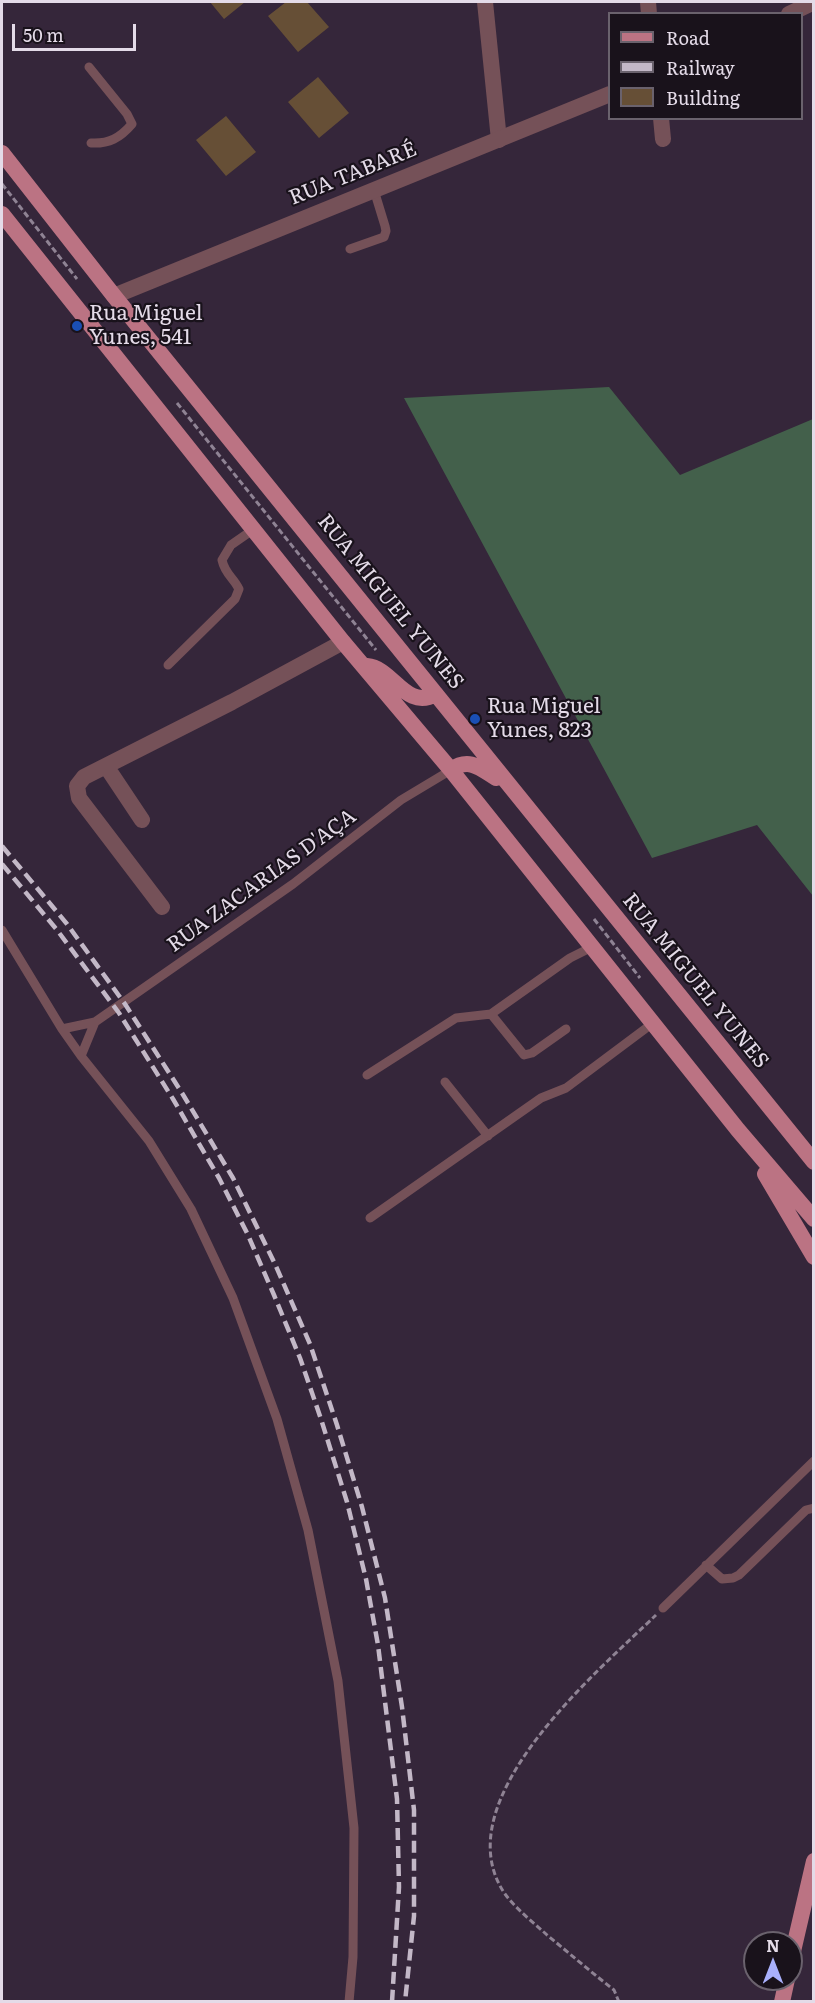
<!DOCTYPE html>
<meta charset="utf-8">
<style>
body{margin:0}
#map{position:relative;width:815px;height:2003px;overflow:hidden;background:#35263a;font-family:Literata,serif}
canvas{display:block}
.frame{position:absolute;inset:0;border:3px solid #e4dbe8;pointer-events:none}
.legend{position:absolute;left:608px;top:12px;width:195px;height:108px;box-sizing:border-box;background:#19121b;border:2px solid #6a626d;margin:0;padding:8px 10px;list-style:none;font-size:18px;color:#e4dbe8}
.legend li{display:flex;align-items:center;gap:12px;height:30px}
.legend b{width:30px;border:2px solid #6a626d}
.north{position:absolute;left:743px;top:1931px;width:60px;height:60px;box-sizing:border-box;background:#19121b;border:2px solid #6a626d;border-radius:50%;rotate:0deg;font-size:16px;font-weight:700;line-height:24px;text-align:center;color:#e4dbe8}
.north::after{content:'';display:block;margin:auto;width:21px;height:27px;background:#a9b0fc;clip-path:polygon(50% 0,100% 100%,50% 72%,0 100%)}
.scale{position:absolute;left:12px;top:24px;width:124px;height:27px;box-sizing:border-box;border:3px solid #e4dbe8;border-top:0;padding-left:8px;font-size:18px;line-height:21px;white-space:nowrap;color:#e4dbe8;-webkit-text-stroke:4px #19121b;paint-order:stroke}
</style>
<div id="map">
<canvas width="815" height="2003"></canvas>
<div class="frame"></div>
<ul class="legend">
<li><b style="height:8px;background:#bb7383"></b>Road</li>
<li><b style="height:8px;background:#c3b8c7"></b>Railway</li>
<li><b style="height:16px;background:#664f36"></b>Building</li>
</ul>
<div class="north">N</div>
<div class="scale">50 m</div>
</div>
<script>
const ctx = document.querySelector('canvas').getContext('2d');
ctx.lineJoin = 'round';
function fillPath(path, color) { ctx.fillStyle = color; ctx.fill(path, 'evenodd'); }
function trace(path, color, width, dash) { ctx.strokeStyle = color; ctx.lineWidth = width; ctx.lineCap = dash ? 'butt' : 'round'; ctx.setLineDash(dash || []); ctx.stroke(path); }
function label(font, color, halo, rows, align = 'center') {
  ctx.font = font + ' Literata,serif'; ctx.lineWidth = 4.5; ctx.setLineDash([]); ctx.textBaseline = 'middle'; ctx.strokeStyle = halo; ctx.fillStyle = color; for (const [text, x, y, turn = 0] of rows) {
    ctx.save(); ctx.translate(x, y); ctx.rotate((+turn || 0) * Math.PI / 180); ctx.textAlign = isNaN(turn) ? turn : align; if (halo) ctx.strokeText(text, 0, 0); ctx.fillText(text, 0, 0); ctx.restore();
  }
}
fillPath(new Path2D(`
 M609,387L680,475L813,419V896L757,825L652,858L404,398Z`), '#43604b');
fillPath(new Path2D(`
 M210,2H245L224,19Z
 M286,2H307L329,27L298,52L268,16Z
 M318,77L349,113L319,138L288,102Z
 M226,116L256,152L226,176L196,140Z`), '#664f36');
trace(new Path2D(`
 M2,184L77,279
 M177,403L376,650
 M594,919L640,978
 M619,2002L614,1990C591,1972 569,1953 547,1935C533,1922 516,1909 505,1894C442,1802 597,1672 656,1615`), '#8f8394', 3, [6, 3]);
trace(new Path2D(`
 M89,67L127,114L132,124C120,138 109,144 91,143
 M350,249L384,237L386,231L385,226L374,190
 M168,665L235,599L239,589C233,577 225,574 222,560L231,545L254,529
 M2,930L62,1029L81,1056L149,1141L191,1209L233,1298L277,1419L308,1530L338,1681L354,1828L353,1957L349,2002
 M491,1014L524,1055L532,1053L566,1029
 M62,1029L95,1022L293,884L401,800L451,770
 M81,1056L95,1022
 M367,1075L456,1018L491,1014L570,958L592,947
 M445,1082L488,1136
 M370,1218L541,1098L566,1088L653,1023
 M706,1565L722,1579L733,1578L739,1575L806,1510L814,1508
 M663,1608L814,1461`), '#755158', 9);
trace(new Path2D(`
 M485,2L499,140
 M648,2L649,14
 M661,118L663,139
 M106,766L142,820
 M162,907L79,798L77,786L84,777L232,702L343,642`), '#755158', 16);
trace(new Path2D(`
 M789,14L814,2
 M114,296L610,94`), '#755158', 16);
trace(new Path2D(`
 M2,153L114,296L814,1162
 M2,214L343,642L451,770L738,1130L814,1219
 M367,666C393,668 405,711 436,694
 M451,770C469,757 480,768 496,778
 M765,1174L814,1257
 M791,1960L814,1861
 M782,2002L787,1979`), '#bb7383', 16);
trace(new Path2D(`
 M2,846L67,924L125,1004L182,1093L233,1178L275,1264L310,1344L337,1425L362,1507L385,1598L402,1707L414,1810V1916L405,2002
 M2,864L57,930L119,1013L173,1099L219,1178L248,1235L274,1295L300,1358L321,1419L347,1502L366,1579L378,1645L397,1799L399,1887L392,2002`), '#c3b8c7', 4.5, [12, 6]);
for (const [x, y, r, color] of [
 [77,326,6,"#1a4fb4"],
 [475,719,6,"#1a4fb4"]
]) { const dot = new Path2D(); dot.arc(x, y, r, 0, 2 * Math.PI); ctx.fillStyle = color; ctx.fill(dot); trace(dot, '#19121b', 2); }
label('21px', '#e4dbe8', '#19121b', [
 ["RUA TABARÉ",353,174,-22],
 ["RUA MIGUEL YUNES",390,602,51],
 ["RUA ZACARIAS D'AÇA",262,881,-36],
 ["RUA MIGUEL YUNES",695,981,51]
]);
label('21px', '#e4dbe8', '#19121b', [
 ["Rua Miguel",89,314],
 ["Yunes, 541",89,338],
 ["Rua Miguel",487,707],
 ["Yunes, 823",487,731]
], 'left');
</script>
